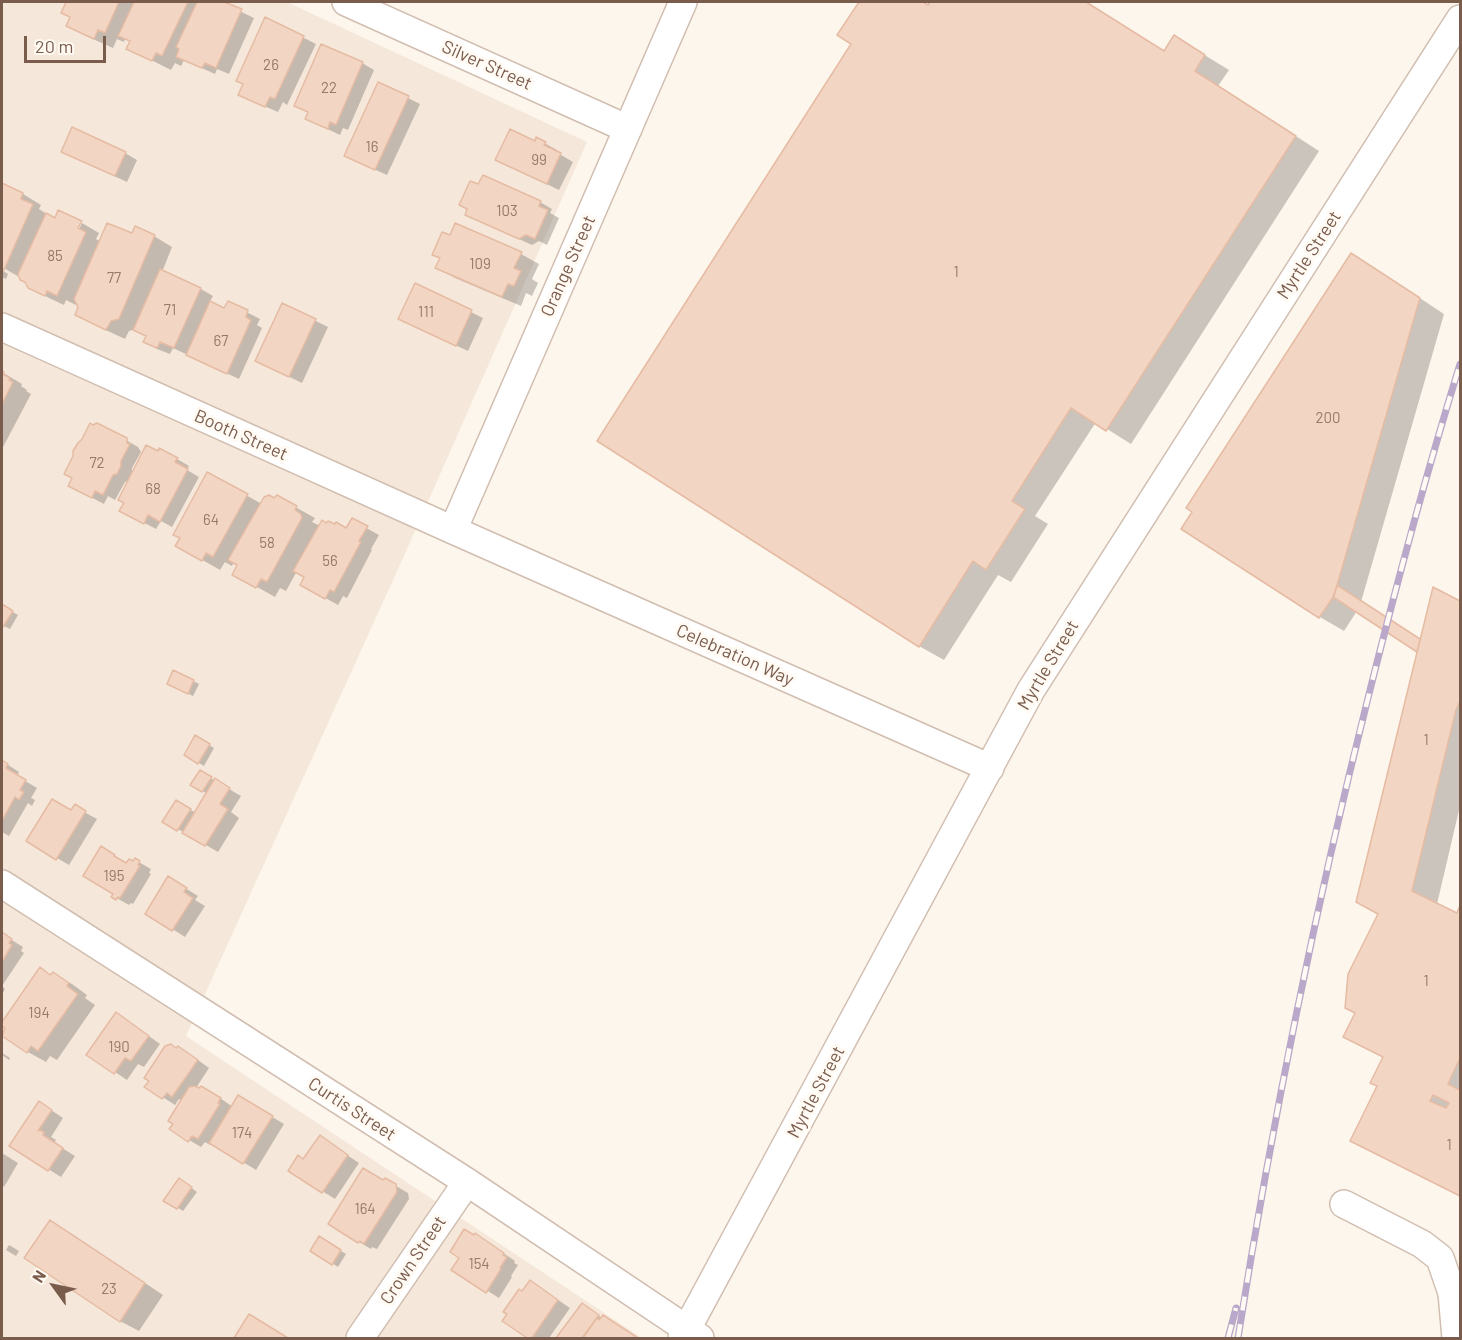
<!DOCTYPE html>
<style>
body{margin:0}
#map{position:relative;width:1462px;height:1340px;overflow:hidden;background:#fdf6ec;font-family:Barlow,sans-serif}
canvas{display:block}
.frame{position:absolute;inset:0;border:3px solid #7a5c4d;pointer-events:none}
.north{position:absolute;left:24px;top:1256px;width:60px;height:60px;-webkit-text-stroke:4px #fffaf3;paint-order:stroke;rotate:303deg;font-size:16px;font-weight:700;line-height:24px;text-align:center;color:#7a5c4d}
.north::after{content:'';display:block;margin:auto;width:21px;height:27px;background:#7a5c4d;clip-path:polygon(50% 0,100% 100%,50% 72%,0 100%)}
.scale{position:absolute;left:24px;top:36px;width:82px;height:27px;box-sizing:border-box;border:3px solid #7a5c4d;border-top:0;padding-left:8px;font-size:18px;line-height:21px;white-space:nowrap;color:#7a5c4d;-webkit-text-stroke:4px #fffaf3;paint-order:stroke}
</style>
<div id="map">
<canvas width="1462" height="1340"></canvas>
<div class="frame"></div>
<div class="north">N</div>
<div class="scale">20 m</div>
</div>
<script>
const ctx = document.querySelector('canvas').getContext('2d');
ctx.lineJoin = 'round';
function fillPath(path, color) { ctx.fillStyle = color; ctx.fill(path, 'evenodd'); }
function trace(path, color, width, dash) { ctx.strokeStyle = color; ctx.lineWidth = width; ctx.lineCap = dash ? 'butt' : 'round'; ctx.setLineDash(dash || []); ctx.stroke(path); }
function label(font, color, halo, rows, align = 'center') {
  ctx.font = font + ' Barlow,sans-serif'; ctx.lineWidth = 6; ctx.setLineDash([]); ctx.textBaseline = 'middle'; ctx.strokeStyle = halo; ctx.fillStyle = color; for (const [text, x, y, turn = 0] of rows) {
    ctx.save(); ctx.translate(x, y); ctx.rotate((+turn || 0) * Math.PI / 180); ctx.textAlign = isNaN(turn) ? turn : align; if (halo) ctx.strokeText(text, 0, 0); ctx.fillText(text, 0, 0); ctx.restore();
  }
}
fillPath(new Path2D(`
 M2,2H287L587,142L403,558L186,1036L642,1338H2Z`), '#f5e8da');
fillPath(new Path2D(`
 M67,2H221L254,18L229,74L217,69L215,74L184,60L181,66L175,63L171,70L147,58L131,42L125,38L124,42L117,39L113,48L86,36L68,26L72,18L63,12Z
 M860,2H923L929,6L931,2H970L972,3L973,2H1087L1165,52L1198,51L1229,70L1218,86L1319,151L1131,444L1096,422L1035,516L1048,524L1011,582L998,575L944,660L919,646L853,43L839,34Z
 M266,19L316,44L287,105L283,102L278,112L252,101Z
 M362,63L374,70L348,130L343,128L340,135L319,125L307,119L309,113L296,106Z
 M408,98L420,104L387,175L358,162Z
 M537,139L557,150L556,152L573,162L559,190L509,166L535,143Z
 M63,152L125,153L137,160L127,182L75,158Z
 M2,185L23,194L41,205L39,209L50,216L76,236L82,223L99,233L96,239L101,242L133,235L154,236L172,247L162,272L201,289L213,296L209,303L225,310L229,303L260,319L257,325L262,328L239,379L173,348L170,354L157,349L145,342L147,336L135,329L129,331L125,339L95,325L80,307L77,302L76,305L66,300L64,305L49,298L30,287L27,282L21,278L2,267Z
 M540,202L552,209L550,213L559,218L547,245L539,241L532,245L479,221Z
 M521,254L539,264L532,279L538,283L532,296L526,293L521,306L455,278L437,267Z
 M1376,269L1444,314L1361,602L1421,641L1434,589L1460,603V806L1437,904L1457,915L1460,909V1196L1376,1154L1352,1140L1379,1086L1384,1058L1345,1036L1356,1013L1380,914L1419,651L1357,611L1344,631L1320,617L1183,528Z
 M2,270L8,274L6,279L2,277Z
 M416,285L483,318L468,351L412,325Z
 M283,305L328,327L302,383L269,367Z
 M2,372L22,384L21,386L27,390L26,391L31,394L2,449Z
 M126,440L138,447L141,452L132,468V475L177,459L189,466L187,470L199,477L172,527L161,521L156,529L133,517L125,502L130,480L125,482L115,500L108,496L104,504L81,492Z
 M208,474L262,504L275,500L277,497L315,518L312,522L320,526L347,530L352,520L379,535L371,549L372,550L347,598L343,596L338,605L302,585L306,576L297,571L286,591L280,588L275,597L234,574L239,565L234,562L232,566L225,562L220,570L178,546Z
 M2,606L18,615L10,629L2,625Z
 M193,681L199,684L193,696L174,687Z
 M196,737L214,748L204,766L186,755Z
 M2,761L19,772L17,776L37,788L31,798L35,800L32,806L28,803L9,836L2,832Z
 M200,772L241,796L231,812L239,818L218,852L164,821L177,802L196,813L208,794L192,785Z
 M75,807L97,819L69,865L28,841L72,812Z
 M102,848L127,863H133L135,860L151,869L149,873L151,874L133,904L131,903L129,905L113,896L115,893Z
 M169,878L198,896L195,900L205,906L185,937L147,913Z
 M2,934L23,947L21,951L24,953L2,986L5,989L2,995Z
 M40,969L51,976L53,974L72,984L87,995L85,998L95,1005L57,1060L50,1056L46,1062L28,1052L7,1028L2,1024Z
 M128,1021L160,1044L144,1067L138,1064L127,1080L88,1054Z
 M2,1053L10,1058L9,1060L2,1055Z
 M191,1055L209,1068L196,1088L214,1094L233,1107L239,1097L284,1124L256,1170L212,1143L210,1145L205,1142L201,1147L189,1140L182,1101L179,1099L175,1105L147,1087Z
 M51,1110L63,1118L51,1137L56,1140L54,1143L75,1156L61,1177L11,1146Z
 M320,1137L359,1163L335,1199L290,1171L304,1161Z
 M2,1153L18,1163L4,1187L2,1185Z
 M386,1180L408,1193L409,1199L377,1249L372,1247L371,1249L359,1242Z
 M185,1183L197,1192L183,1211L166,1200Z
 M50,1222L69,1232L163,1295L139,1331L120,1321Z
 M320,1238L346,1254L338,1267L312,1250Z
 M487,1242L515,1261L514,1263L518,1265L511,1276L512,1277L499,1298L453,1269Z
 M9,1245L19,1251L16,1256L6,1250Z
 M542,1289L570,1308L549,1338H529L504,1321L523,1292Z
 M582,1305L602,1318L622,1327L638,1338H558Z
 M262,1323L287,1338H239L236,1337Z`), '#0003');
const building = new Path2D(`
 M66,2H119L105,33L98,30L94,39L66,26L70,17L61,13Z
 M134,2H188L162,56L156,53L152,61L126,49L130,41L118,36Z
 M197,2H224L242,9L216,68L205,63L202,68L176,57L179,49L176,47Z
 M859,2H923L928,5L930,2H1086L1164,51L1174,35L1205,55L1195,71L1296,136L1106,431L1071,408L1012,501L1025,509L986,570L973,561L919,647L597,441L851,44L837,35Z
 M265,17L304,36L275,99L270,97L265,107L238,95L243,84L236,81Z
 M321,44L363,62L336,125L330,122L328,129L305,119L308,112L294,106Z
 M378,82L409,96L375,170L344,156Z
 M72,127L126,152L115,176L61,152Z
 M510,129L535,141L536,137L546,142L544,145L561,153L547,184L495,160Z
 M483,175L541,201L539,206L548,210L535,239L526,235L519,239L465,215L467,209L459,205L470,181L478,184Z
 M2,183L23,193L21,199L33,204L4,270L2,269Z
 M58,210L82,221L78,228L86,232L57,296L47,291L45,296L28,288L25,282L20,280L18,274L46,213L55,218Z
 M107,223L132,233L135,226L155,235L119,319L111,321L106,330L75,315L78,307L74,299Z
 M455,223L522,252L514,268L521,271L514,286L508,284L502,297L435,268L440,258L432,255L442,232L450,235Z
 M1351,253L1420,298L1334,596L1319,618L1181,529L1192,512L1186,508Z
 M160,269L201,288L174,348L160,342L157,348L143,342L146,336L133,330Z
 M415,283L472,310L456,346L398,319Z
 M210,301L224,308L228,301L248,310L246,317L251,320L227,374L186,355Z
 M282,303L316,319L289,377L255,361Z
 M2,370L4,372L3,374L10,378L9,380L13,382L2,404Z
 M90,423L93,425L97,423L127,438V443L130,444L121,461V466L117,474L113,475L103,495L95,491L92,498L68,486L72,478L64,474L73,456V451L78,443L82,439Z
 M146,445L158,451L159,448L178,458L175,462L188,469L160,522L148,515L144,524L119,511L124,503L118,500Z
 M207,472L248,494L213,557L206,553L202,561L175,546L180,538L173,535Z
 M269,495L274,498L277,495L297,506L295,510L301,514L302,518L267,582L261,579L256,588L232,575L237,565L228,560L264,497Z
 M352,518L368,526L359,541L361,542L334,592L330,590L325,599L300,585L304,577L293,571L322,520L326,523L328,521L335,524L336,522L346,528Z
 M1337,585L1420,639L1417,652L1333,597Z
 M1433,587L1460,601V701L1456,710L1412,891L1457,913L1460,905V1058L1448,1084L1460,1090V1196L1350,1141L1377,1086L1370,1083L1383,1057L1343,1037L1355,1013L1345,1008L1348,974L1378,914L1356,902ZM1433,1095L1449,1103L1446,1108L1430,1101Z
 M2,604L13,611L3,627L2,626Z
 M173,670L194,680L188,694L167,684Z
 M195,735L210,744L198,764L184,755Z
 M2,760L8,764L6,768L26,780L20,790L24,792L19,800L15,797L2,821Z
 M200,770L212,777L202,792L190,785Z
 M215,778L230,788L220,804L228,809L205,846L182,833Z
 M52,799L71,810L75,804L86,811L56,860L26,841Z
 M176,800L191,809L177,831L162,822Z
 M101,846L115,855L114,856L126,863L129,859L133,861L135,858L140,861L138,865L140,866L120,898L118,897L116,900L111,897L113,894L83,876Z
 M168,876L187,888L184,892L193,898L172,931L145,914Z
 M2,932L12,939L9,943L12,945L2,962Z
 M40,967L50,975L53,972L69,983L67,986L78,994L38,1051L31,1046L27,1053L2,1036L5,1028L2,1026V1022Z
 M116,1012L149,1036L131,1061L125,1058L114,1074L86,1055Z
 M171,1044L176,1048L178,1046L198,1060L172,1097L167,1093L162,1099L144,1087L149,1081L144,1078L165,1046Z
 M195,1086L199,1088L201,1086L221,1098L218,1103L220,1104L198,1139L192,1136L188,1142L169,1129L173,1124L168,1121L189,1087Z
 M238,1095L273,1116L243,1164L209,1143Z
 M39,1101L52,1110L38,1131L40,1130L44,1132L43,1135L63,1148L48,1171L9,1146Z
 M320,1135L348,1155L322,1193L288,1171L298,1155L303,1159Z
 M363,1168L383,1180L385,1178L396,1184L397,1192L364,1244L360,1241L358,1243L328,1224Z
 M179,1178L192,1187L177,1209L163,1201Z
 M50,1220L145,1283L120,1322L24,1258Z
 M464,1229L474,1235L475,1233L504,1253L503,1255L507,1257L500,1268L501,1269L486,1293L451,1270L459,1258L450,1252Z
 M319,1236L341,1250L332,1265L310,1251Z
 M530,1280L558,1300L532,1338H527L502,1321L507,1314L503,1312L519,1289L522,1291Z
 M582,1303L599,1315L582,1338H556Z
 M249,1314L288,1338H234Z
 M603,1315L638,1338H583L597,1318L599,1320Z`);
fillPath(building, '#f3d5c3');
trace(building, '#e6bba3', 1.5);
const minor = new Path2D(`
 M346,2L628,129
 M2,327L453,530L990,768
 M453,530L683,2
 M2,884L467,1182L700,1338
 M1344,1204L1422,1244L1440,1258L1452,1293L1456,1338
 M360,1338L467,1182
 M682,1338L1031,690L1460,19`);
trace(minor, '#d1beb0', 30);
trace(minor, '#fff', 27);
const rail = new Path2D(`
 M1228,1338L1236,1308
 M1238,1338C1272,1123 1315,909 1368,698C1396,586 1426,474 1460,364`);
trace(rail, '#b9a8c9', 7);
trace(rail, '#fffaf3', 4.5, [14]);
label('15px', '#987a6a', null, [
 ["26",271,65],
 ["22",329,88],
 ["16",372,147],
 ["99",539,160],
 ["103",507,211],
 ["85",55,256],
 ["109",480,264],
 ["1",956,272],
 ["77",114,278],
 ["71",170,310],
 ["111",426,312],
 ["67",221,341],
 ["200",1328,418],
 ["72",97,463],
 ["68",153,489],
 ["64",211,520],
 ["58",267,543],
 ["56",330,561],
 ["1",1426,740],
 ["195",114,876],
 ["1",1426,981],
 ["194",39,1013],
 ["190",119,1047],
 ["174",242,1133],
 ["1",1449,1145],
 ["164",365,1209],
 ["154",479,1264],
 ["23",109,1289]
]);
label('18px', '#7a5c4d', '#fffaf3', [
 ["Silver Street",487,65,24],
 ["Myrtle Street",1309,255,-57],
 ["Orange Street",568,266,-66],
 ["Booth Street",241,435,24],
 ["Celebration Way",735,655,24],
 ["Myrtle Street",1048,665,-59],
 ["Myrtle Street",816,1092,-62],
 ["Curtis Street",352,1109,33],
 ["Crown Street",413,1260,-56]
]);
</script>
